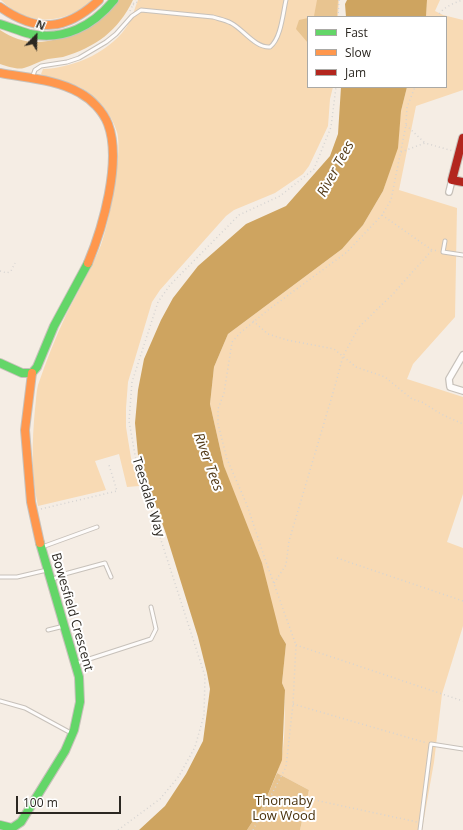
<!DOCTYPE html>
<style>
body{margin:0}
#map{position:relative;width:463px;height:830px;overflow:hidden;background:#f5ede4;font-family:"Open Sans",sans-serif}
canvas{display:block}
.legend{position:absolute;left:307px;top:16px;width:140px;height:72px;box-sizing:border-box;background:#fff;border:1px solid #aaa9a6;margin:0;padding:5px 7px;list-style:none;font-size:12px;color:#2b2721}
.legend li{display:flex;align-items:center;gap:8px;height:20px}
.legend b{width:20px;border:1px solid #aaa9a6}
.north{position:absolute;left:16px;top:16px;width:40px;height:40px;-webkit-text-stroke:3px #fff;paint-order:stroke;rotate:23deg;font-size:11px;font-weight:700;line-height:16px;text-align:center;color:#2b2721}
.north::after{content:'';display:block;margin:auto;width:14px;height:18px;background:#2b2721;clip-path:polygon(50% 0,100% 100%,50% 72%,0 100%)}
.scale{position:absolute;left:16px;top:796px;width:105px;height:18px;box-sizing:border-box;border:2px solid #2b2721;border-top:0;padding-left:5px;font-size:12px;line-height:14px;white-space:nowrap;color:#2b2721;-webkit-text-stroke:3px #fff;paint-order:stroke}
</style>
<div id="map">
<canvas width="463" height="830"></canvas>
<ul class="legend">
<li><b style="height:5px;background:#63d668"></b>Fast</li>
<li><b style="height:5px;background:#ff974d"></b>Slow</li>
<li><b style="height:5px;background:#b3261e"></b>Jam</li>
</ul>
<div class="north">N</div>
<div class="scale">100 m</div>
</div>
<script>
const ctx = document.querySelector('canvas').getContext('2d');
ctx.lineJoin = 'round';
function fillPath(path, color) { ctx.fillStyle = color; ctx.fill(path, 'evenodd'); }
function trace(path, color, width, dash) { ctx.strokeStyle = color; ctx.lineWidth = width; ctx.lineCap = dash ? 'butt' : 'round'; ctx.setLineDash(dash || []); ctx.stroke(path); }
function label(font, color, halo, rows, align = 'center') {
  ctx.font = font + ' "Open Sans",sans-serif'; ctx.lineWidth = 4; ctx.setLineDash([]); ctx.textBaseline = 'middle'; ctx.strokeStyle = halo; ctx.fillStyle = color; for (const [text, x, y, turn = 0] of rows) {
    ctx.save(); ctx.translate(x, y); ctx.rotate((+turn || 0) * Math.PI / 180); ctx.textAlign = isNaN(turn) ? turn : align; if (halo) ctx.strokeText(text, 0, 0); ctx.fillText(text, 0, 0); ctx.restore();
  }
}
fillPath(new Path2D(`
 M1,0H93C65,24 29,28 1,0Z
 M138,0H339L338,17H308V87H333L330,99L328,126L309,166L303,174L275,193L234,210L226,216L160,290L152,302L128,382L126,408V427L131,458L139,486L127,487L119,454L95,461L106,490L38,506C31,474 32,441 35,409C36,402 36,393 38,385C46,362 55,338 66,315C78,292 91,269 101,245C109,224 123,152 117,132C112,116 102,103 89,93C77,83 58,81 44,77L41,74L43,69C74,68 113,51 129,23C133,16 135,7 138,0Z
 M427,0H440L435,11L443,15L463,20V90L416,106L399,190L457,208L455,317L413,364L407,379L463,397V494L447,542L463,548V626L442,694L434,762L422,830H300L309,790L277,773C287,747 284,717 285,690L282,683L286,644L280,634L224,466L210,404L214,367L228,334L342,249L363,225L383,191L397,148L401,111L407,87H446V17H426Z`), '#f8dab4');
fillPath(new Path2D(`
 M118,0H133C118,31 96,47 63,57C58,58 53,58 48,59C39,61 32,66 24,68C17,70 7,66 0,64V30C19,43 38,45 60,38Z
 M317,0H338L337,17H312L314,16Z
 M308,18V43L296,29L299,20Z
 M277,773L309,790L300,830H247L264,804Z`), '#e8c490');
fillPath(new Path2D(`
 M347,0H427L426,17H346L345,4Z
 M341,87H407L401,111L398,148L383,191L363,225L342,249L228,334L214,367L210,404L224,466L262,563L280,634L286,644L282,683L285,690L282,760L264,804L247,830H139L165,806L186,774L203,741L210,689L207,673L198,637L166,534L138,455L135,423L138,390L144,359L161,320L173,298L198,266L246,224L286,206L330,156L338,134Z`), '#cea460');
const lane = new Path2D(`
 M32,78L35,70L41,66L67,62L79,58L106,42L116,34L132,16L141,10L213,17C219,19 225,20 231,23C243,29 255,48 270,47C281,39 283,13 286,0
 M445,241L443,252L463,255
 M42,547L97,527
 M0,577H17L47,570
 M52,580L61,575L105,563L111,577
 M48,630L64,626
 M77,663L151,639L156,629L151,607
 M0,701L25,708L71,733
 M420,830L431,744L463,749`);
const street = new Path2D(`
 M449,192L452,180
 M463,355L449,379L450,387L463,391`);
const fast = new Path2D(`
 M0,24C10,27 19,31 30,34C64,41 93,26 114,0
 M0,363L22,373H32L37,367L54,326L88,263
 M0,825L12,828L21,822L65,751L74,730L80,702L79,677L40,543`);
const slow = new Path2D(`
 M0,7C37,33 66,31 99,0
 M0,73C26,78 56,79 80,93C91,99 103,111 108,124C122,161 103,227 88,263
 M32,373L25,430L31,502L40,543`);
const jam = new Path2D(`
 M463,138L452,180L463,182`);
trace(lane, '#c7c1ba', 5);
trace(street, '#c7c1ba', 8);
trace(fast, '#c7c1ba', 10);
trace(slow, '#c7c1ba', 10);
trace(jam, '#c7c1ba', 10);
trace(new Path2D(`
 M133,5L140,0
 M130,11L135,0
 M338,17L339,0
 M437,17C442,8 453,3 463,0
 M406,125L425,143
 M401,152L425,143L453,151
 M382,215L432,250L439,251
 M0,271L7,273L11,271L15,263
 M253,321L268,334L287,340L334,349L356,367L385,377L412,399L422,402L441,414L463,424
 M41,509L117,491L109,465
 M337,558L463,601
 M274,583L286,565L289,541L335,386L343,356L359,327L394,293L432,250
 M296,645L463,701
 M293,704L427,743
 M310,799L417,822
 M118,830L160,799L179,776L195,747L204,715L205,676L137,466L129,421L132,382L158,302L170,285L239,215L280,196L314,169L331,127L336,87
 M253,830L286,767L293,704L296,645L265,559L247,505L227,459L218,424V409L224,393L232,342L240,333L268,310L347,252L382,215L391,200L406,125L407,107L415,87`), '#d6d4d2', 1.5, [1, 3]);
trace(lane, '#fefcfb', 3);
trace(street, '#fefcfb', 5.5);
trace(fast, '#63d668', 8);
trace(slow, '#ff974d', 8);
trace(jam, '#b3261e', 8);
label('13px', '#2b2721', '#fff', [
 ["Teesdale Way",148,497,73],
 ["Bowesfield Crescent",72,612,74]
]);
label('13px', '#48300a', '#fff', [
 ["Thornaby",284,801],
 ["Low Wood",284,816]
]);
label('italic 14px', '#553c18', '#fff', [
 ["River Tees",336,169,-61],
 ["River Tees",208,462,70]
]);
</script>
